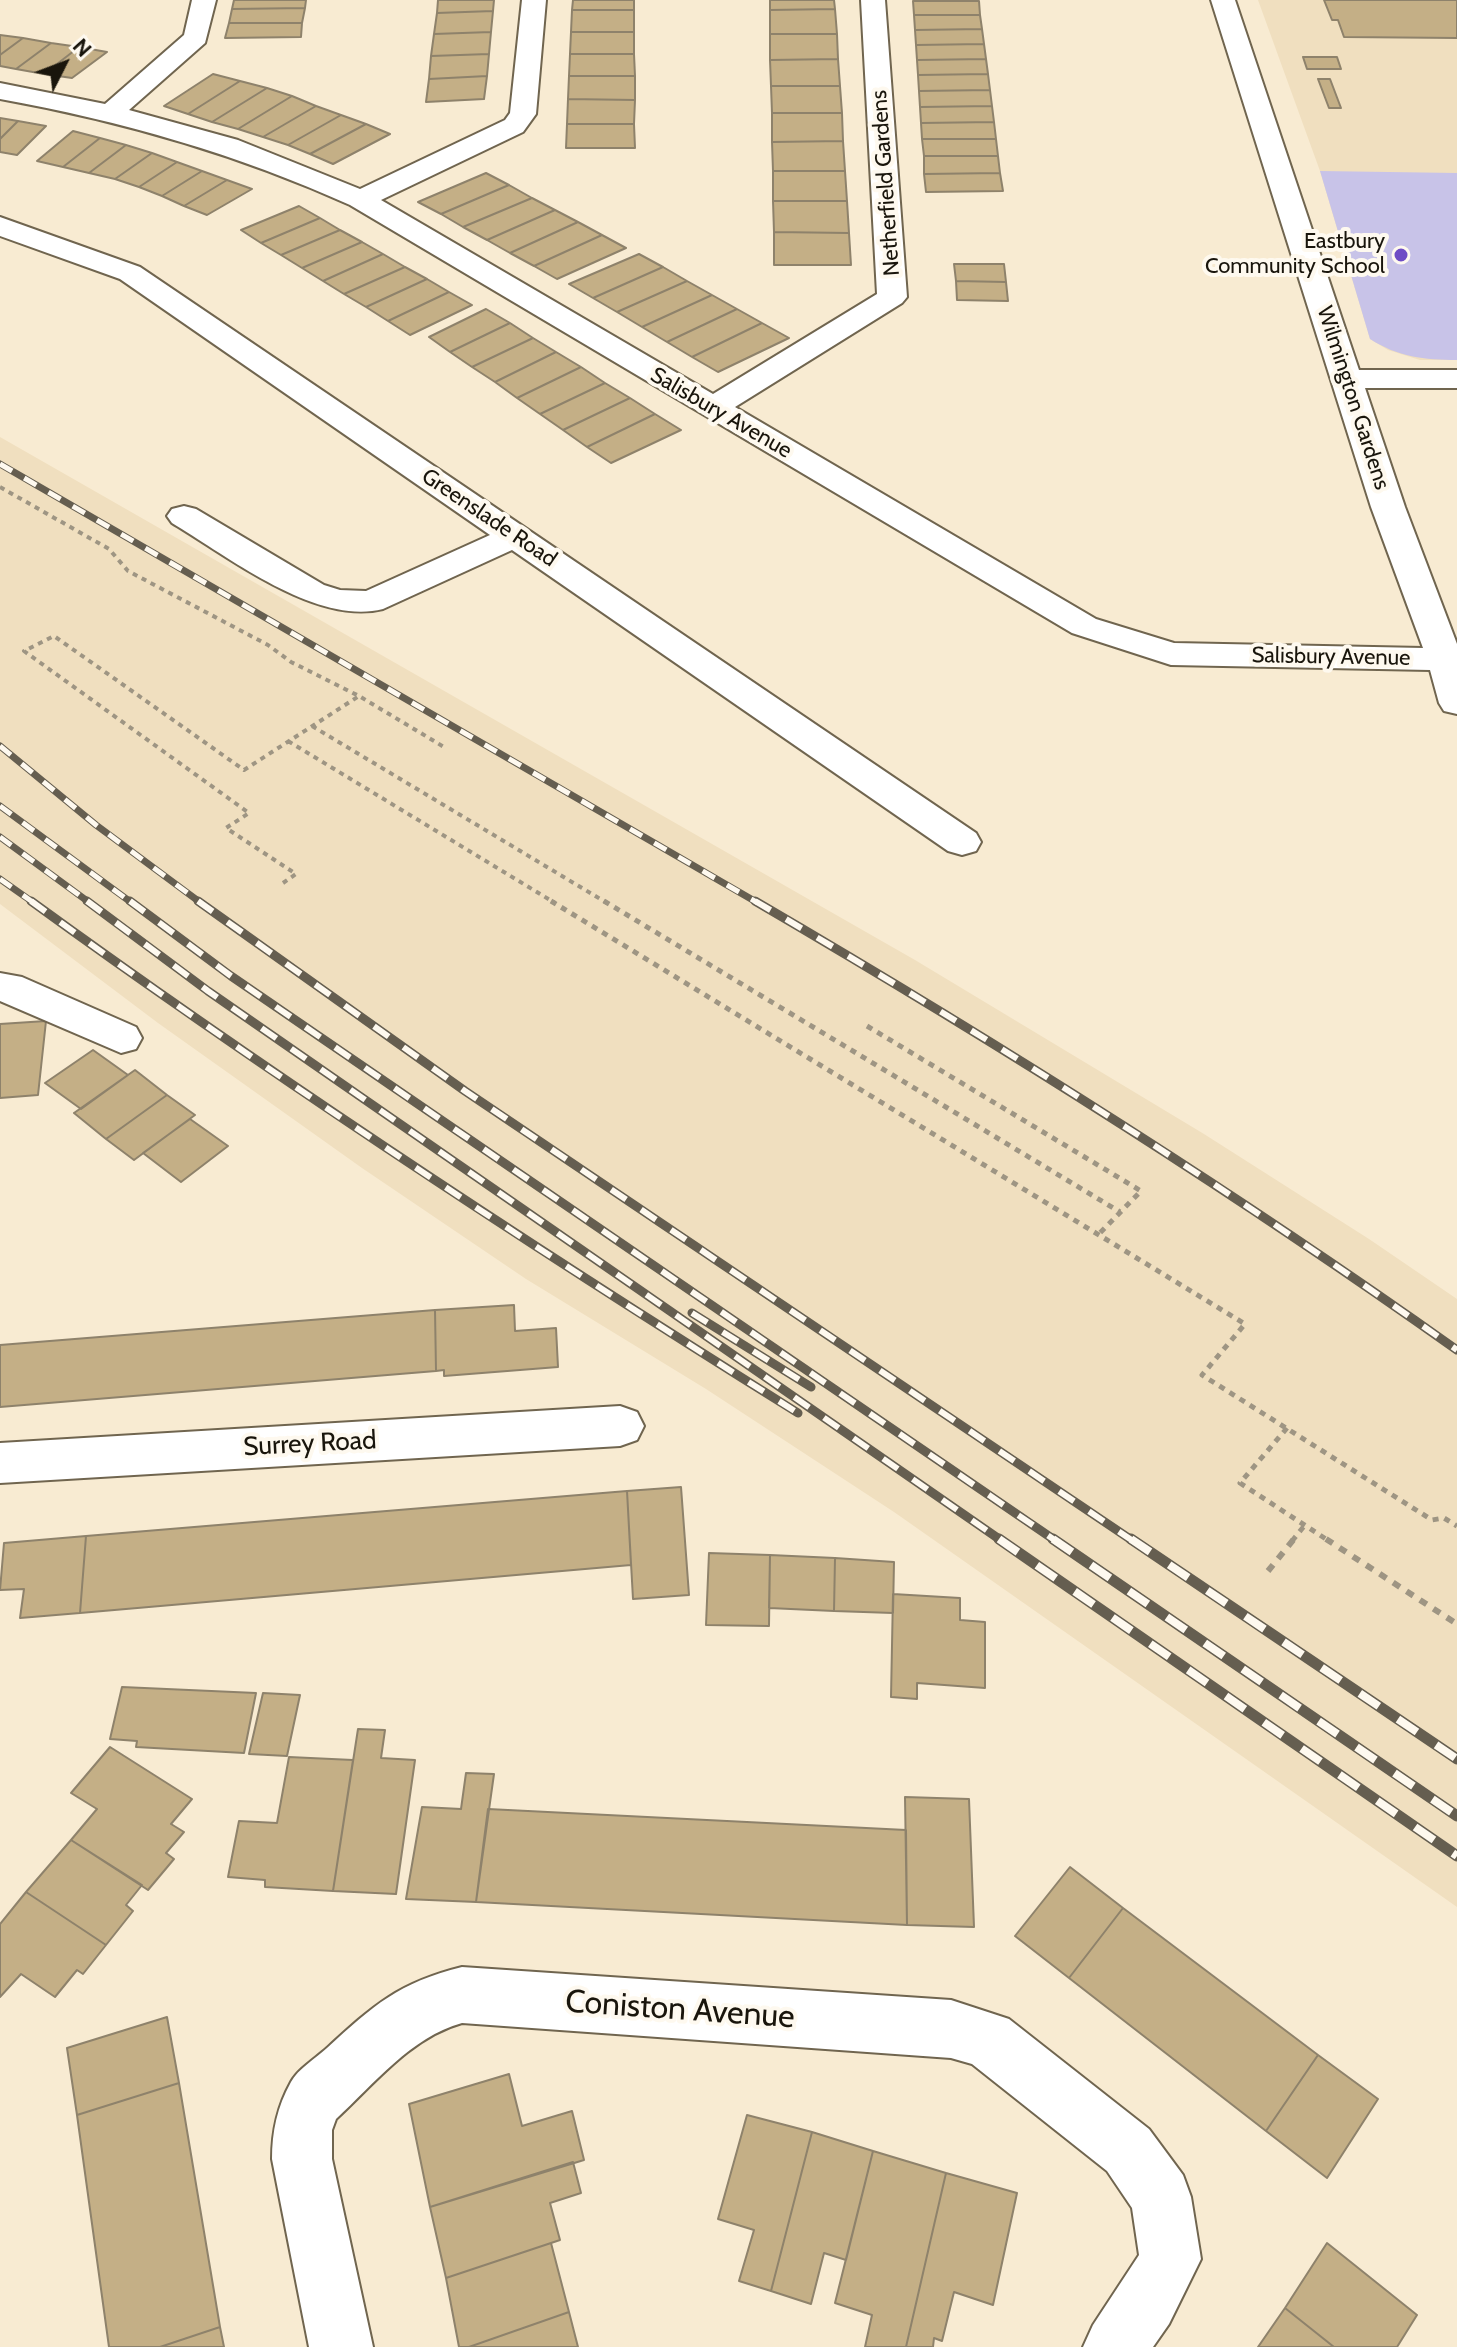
<!DOCTYPE html>
<style>
body{margin:0}
#map{position:relative;width:1457px;height:2347px;overflow:hidden;background:#f8ebd2;font-family:Cabin,sans-serif}
canvas{display:block}
.north{position:absolute;left:24px;top:24px;width:80px;height:80px;-webkit-text-stroke:6px #fef9ef;paint-order:stroke;rotate:48deg;font-size:22px;font-weight:700;line-height:32px;text-align:center;color:#19150c}
.north::after{content:'';display:block;margin:auto;width:28px;height:36px;background:#19150c;clip-path:polygon(50% 0,100% 100%,50% 72%,0 100%)}
</style>
<div id="map">
<canvas width="1457" height="2347"></canvas>
<div class="north">N</div>
</div>
<script>
const ctx = document.querySelector('canvas').getContext('2d');
ctx.lineJoin = 'round';
function fillPath(path, color) { ctx.fillStyle = color; ctx.fill(path, 'evenodd'); }
function trace(path, color, width, dash) { ctx.strokeStyle = color; ctx.lineWidth = width; ctx.lineCap = dash ? 'butt' : 'round'; ctx.setLineDash(dash || []); ctx.stroke(path); }
function label(font, color, halo, rows, align = 'center') {
  ctx.font = font + ' Cabin,sans-serif'; ctx.lineWidth = 8; ctx.setLineDash([]); ctx.textBaseline = 'middle'; ctx.strokeStyle = halo; ctx.fillStyle = color; for (const [text, x, y, turn = 0] of rows) {
    ctx.save(); ctx.translate(x, y); ctx.rotate((+turn || 0) * Math.PI / 180); ctx.textAlign = isNaN(turn) ? turn : align; if (halo) ctx.strokeText(text, 0, 0); ctx.fillText(text, 0, 0); ctx.restore();
  }
}
fillPath(new Path2D(`
 M1258,0H1457V360H1420L1388,350L1370,339L1320,171Z
 M0,437L915,960L1204,1134L1369,1239L1457,1299V1907L894,1512L706,1389L526,1279L362,1168L158,1023L0,904Z`), '#f0dfbf');
fillPath(new Path2D(`
 M1320,171L1457,173V360C1424,360 1398,357 1370,339Z`), '#c8c3e8');
const building = new Path2D(`
 M234,0H306L305,8L232,9Z
 M438,0H494L493,11L437,13Z
 M573,0H634V10H572Z
 M770,0H834L835,9L770,10Z
 M1324,0H1457V38L1344,37L1338,20H1332Z
 M913,1H979L980,15H914Z
 M305,8L302,23H229L232,9Z
 M835,9L837,34H770V10Z
 M572,10H634V32H571Z
 M493,11L491,32L434,34L437,13Z
 M914,15H980L982,29L915,30Z
 M229,23H302L301,37L225,38Z
 M982,29L984,44L916,45L915,30Z
 M491,32L489,54L431,56L434,34Z
 M571,32H634V54H570Z
 M770,34H837L838,59L770,60Z
 M0,35L23,38L0,55Z
 M23,38L51,43L16,69L0,66V55Z
 M51,43L79,47L44,74L16,69Z
 M984,44L986,59L917,60L916,45Z
 M79,47L107,52L72,78L44,74Z
 M489,54L487,76L429,79L431,56Z
 M570,54H634L635,76H569Z
 M1303,57H1337L1341,69H1307Z
 M838,59L840,86H771L770,60Z
 M986,59L988,74L918,75L917,60Z
 M213,74L240,81L188,114L164,106Z
 M988,74L990,90L919,91L918,75Z
 M487,76L484,99L426,102L429,79Z
 M569,76H635V100L568,99Z
 M1318,79H1330L1341,108H1329Z
 M240,81L267,88L212,122L188,114Z
 M771,86H840L842,113H772Z
 M267,88L292,96L238,129L212,122Z
 M990,90L992,106L920,107L919,91Z
 M292,96L316,106L263,137L238,129Z
 M568,99L635,100L634,124H567Z
 M316,106L341,115L288,145L263,137Z
 M992,106L994,122L921,123L920,107Z
 M772,113H842L843,141L772,142Z
 M341,115L366,124L310,154L288,145Z
 M0,118L18,121L0,139Z
 M18,121L46,126L17,155L0,152V139Z
 M994,122L996,139H922L921,123Z
 M366,124L390,134L333,164L310,154Z
 M567,124H634L635,148H566Z
 M73,131L100,138L63,167L37,161Z
 M100,138L126,145L89,173L63,167Z
 M922,139H996L998,156H924Z
 M843,141L845,171H773L772,142Z
 M126,145L152,153L115,179L89,173Z
 M152,153L177,162L139,187L115,179Z
 M924,156H998L1000,173L924,174Z
 M177,162L202,171L162,196L139,187Z
 M202,171L227,180L184,206L162,196Z
 M773,171H845L847,201H773Z
 M486,173L509,185L441,214L418,202Z
 M1000,173L1003,191L926,192L924,174Z
 M227,180L252,189L207,215L184,206Z
 M509,185L532,198L463,227L441,214Z
 M532,198L555,210L487,240L463,227Z
 M773,201H847L849,233L774,232Z
 M299,206L320,218L261,243L241,230Z
 M555,210L578,222L510,253L487,240Z
 M320,218L340,230L281,255L261,243Z
 M578,222L602,235L534,266L510,253Z
 M340,230L362,242L302,268L281,255Z
 M774,232L849,233L851,265H774Z
 M602,235L626,248L557,279L534,266Z
 M362,242L383,254L323,281L302,268Z
 M383,254L405,267L344,294L323,281Z
 M639,254L663,267L593,298L569,284Z
 M954,264H1004L1006,282L956,281Z
 M405,267L427,279L366,307L344,294Z
 M663,267L687,281L617,312L593,298Z
 M427,279L449,292L388,321L366,307Z
 M687,281L712,295L642,327L617,312Z
 M956,281L1006,282L1008,301L957,300Z
 M449,292L472,305L410,335L388,321Z
 M712,295L737,309L667,342L642,327Z
 M486,309L510,323L450,352L429,337Z
 M737,309L762,323L692,357L667,342Z
 M510,323L533,338L472,367L450,352Z
 M762,323L789,338L718,372L692,357Z
 M533,338L556,352L495,382L472,367Z
 M556,352L581,367L517,398L495,382Z
 M581,367L605,383L540,414L517,398Z
 M605,383L630,398L563,430L540,414Z
 M630,398L655,414L587,447L563,430Z
 M655,414L681,430L611,463L587,447Z
 M46,1021L38,1095L0,1098V1024Z
 M93,1050L128,1075L81,1109L45,1083Z
 M135,1070L167,1095L106,1139L74,1113Z
 M167,1095L195,1115L134,1160L106,1139Z
 M190,1119L228,1146L181,1182L143,1153Z
 M514,1305L515,1331L556,1328L558,1367L444,1376V1370L436,1371L435,1310Z
 M435,1310L436,1371L0,1407V1345Z
 M681,1487L689,1595L633,1599L627,1491Z
 M627,1491L631,1565L80,1613L86,1536Z
 M86,1536L80,1613L20,1618L24,1589L0,1590L4,1543Z
 M709,1553L770,1555L769,1626L706,1625Z
 M770,1555L835,1558L834,1611L769,1608Z
 M835,1558L894,1562L893,1613L834,1611Z
 M893,1594L960,1598V1620L985,1622V1688L917,1683V1699L891,1697Z
 M122,1687L256,1693L244,1753L136,1747L137,1741L110,1739Z
 M263,1693L300,1695L287,1756L249,1754Z
 M358,1729L385,1730L381,1758L415,1760L396,1894L333,1891Z
 M110,1747L192,1799L171,1824L184,1832L166,1853L174,1859L148,1890L71,1840L97,1809L71,1793Z
 M289,1757L353,1760L333,1891L265,1887V1880L228,1877L239,1821L277,1823Z
 M466,1773L494,1774L476,1902L406,1899L422,1807L461,1809Z
 M905,1797L969,1799L974,1927L907,1925Z
 M488,1809L906,1830L907,1925L476,1902Z
 M71,1840L142,1885L126,1905L133,1911L106,1945L26,1892Z
 M1070,1867L1123,1908L1069,1978L1015,1936Z
 M26,1892L106,1945L83,1974L77,1970L55,1997L21,1974L0,1997V1924Z
 M1123,1908L1318,2055L1266,2131L1069,1978Z
 M167,2017L179,2083L77,2115L67,2048Z
 M1318,2055L1378,2099L1327,2178L1266,2131Z
 M509,2074L522,2126L572,2111L584,2160L430,2207L409,2104Z
 M179,2083L220,2327L160,2347H109L77,2115Z
 M747,2115L812,2132L771,2291L739,2281L754,2230L718,2219Z
 M812,2132L873,2151L846,2260L824,2253L811,2304L771,2291Z
 M873,2151L946,2173L906,2347H865L872,2315L835,2303Z
 M573,2162L581,2193L550,2203L560,2240L446,2278L430,2207Z
 M946,2173L1017,2193L993,2305L954,2292L942,2341L934,2338L933,2347H906Z
 M551,2243L569,2312L469,2347H459L446,2278Z
 M1327,2243L1417,2315L1397,2347H1334L1285,2308Z
 M1285,2308L1334,2347H1258Z
 M569,2312L578,2347H469Z
 M220,2327L224,2347H160Z`);
fillPath(building, '#c4af86');
trace(building, '#8e826b', 2);
const minor = new Path2D(`
 M192,0H216L205,43L129,110L238,140L360,189L505,120L510,113L522,0H546L536,114L523,132L381,200L713,394L877,294L861,0H885L907,297L902,303L735,407L1096,619L1174,643L1423,648L1371,507L1211,0H1235L1359,370H1457V388H1365L1405,507L1457,644V714L1444,711L1439,703L1430,670L1171,665L1072,633L350,205C237,154 122,121 0,99V83L105,104L184,35Z
 M0,217L140,267L976,833L981,842L976,851L962,855L948,851L512,550L383,609C316,626 229,557 172,523L167,516L172,509L184,506L196,509L324,585L340,590L366,591L490,535L120,279L0,236Z
 M0,973L22,977L136,1027L142,1038L136,1049L121,1053L0,1001Z
 M620,1406L637,1412L644,1426L637,1440L620,1446L0,1483V1443Z
 M462,1967L951,2000L1009,2019L1149,2129L1183,2175L1191,2197L1201,2259L1169,2324L1153,2347H1083L1093,2325L1139,2255L1132,2208L1107,2171L972,2064L951,2058L462,2023C411,2037 374,2084 336,2119L332,2130V2159L373,2347H309L272,2159C272,2132 277,2107 291,2082C298,2069 316,2058 327,2048C374,2005 398,1983 462,1967Z`);
trace(minor, '#70654f', 4);
trace(new Path2D(`
 M0,487L109,549L128,571L268,645L291,662L359,696L444,747
 M312,726L607,903
 M288,741L555,903
 M283,883L296,874L226,828L249,813L24,651L54,636L244,770L359,696`), '#9e9583', 4, [5, 5]);
trace(new Path2D(`
 M551,901L1245,1324L1202,1375L1432,1520L1444,1518L1457,1526
 M604,901L1120,1212
 M867,1026L1141,1191L1098,1235
 M1287,1428L1240,1483L1329,1541
 M1292,1541L1305,1525`), '#9e9583', 5, [6, 6]);
trace(new Path2D(`
 M1326,1539L1457,1624
 M1268,1571L1294,1539`), '#9e9583', 6, [8, 8]);
fillPath(minor, '#fff');
const railFar2 = new Path2D(`
 M0,464L758,903
 M0,746L96,825L201,903
 M0,806L132,903
 M0,837L90,903
 M0,879L34,903`);
const railFar1 = new Path2D(`
 M31,901C280,1082 537,1250 798,1413
 M87,901L208,991L1002,1541
 M130,901L231,976L1056,1541
 M198,901L465,1091L1133,1541
 M755,901C995,1041 1230,1189 1457,1350
 M692,1313L811,1387`);
const rail = new Path2D(`
 M999,1539L1457,1856
 M1053,1539L1457,1816
 M1131,1539L1457,1759`);
trace(railFar2, '#655e50', 7);
trace(railFar1, '#655e50', 9);
trace(rail, '#655e50', 11);
trace(railFar2, '#fef9ef', 5, [14]);
trace(railFar1, '#fef9ef', 6, [18]);
trace(rail, '#fef9ef', 8, [23]);
for (const [x, y, r, color] of [
 [1401,255,8,"#6e4cc5"]
]) { const dot = new Path2D(); dot.arc(x, y, r, 0, 2 * Math.PI); ctx.fillStyle = color; ctx.fill(dot); trace(dot, '#fef9ef', 3); }
label('22px', '#19150c', '#fef9ef', [
 ["Netherfield Gardens",886,183,-94],
 ["Wilmington Gardens",1353,398,72],
 ["Salisbury Avenue",721,413,30],
 ["Greenslade Road",489,518,34],
 ["Salisbury Avenue",1331,657,1]
]);
label('22px', '#19150c', '#fef9ef', [
 ["Eastbury",1385,242],
 ["Community School",1385,267]
], 'right');
label('26px', '#19150c', '#fef9ef', [
 ["Surrey Road",310,1444,-3]
]);
label('32px', '#19150c', '#fef9ef', [
 ["Coniston Avenue",680,2010,4]
]);
</script>
